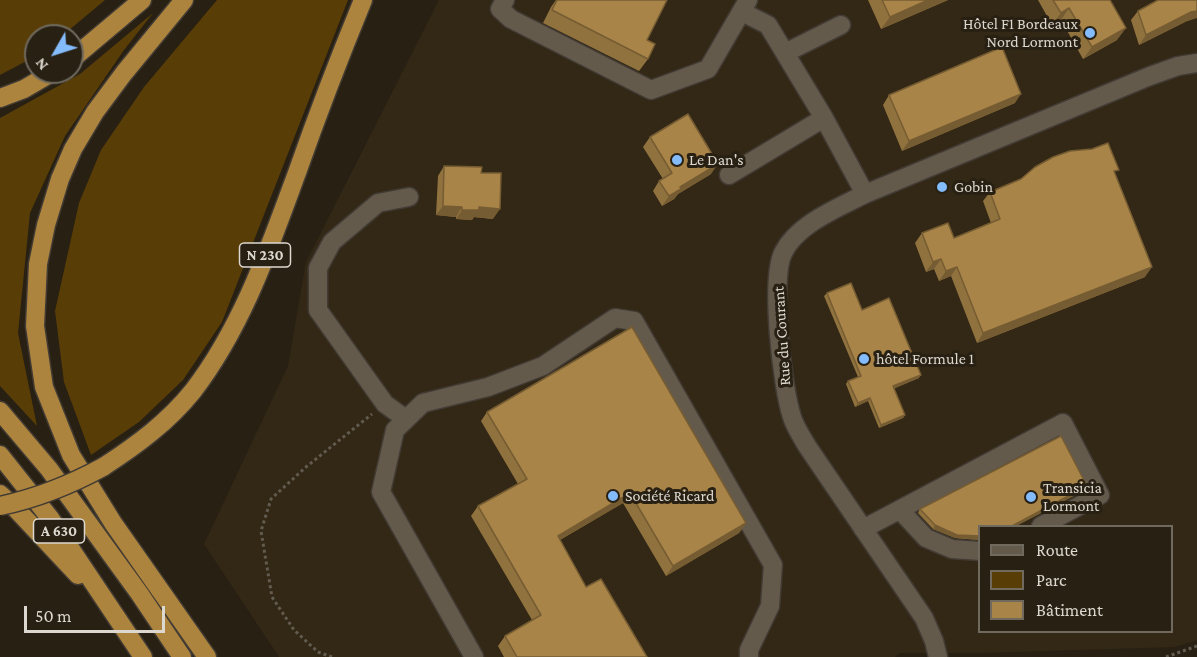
<!DOCTYPE html>
<meta charset="utf-8">
<style>
body{margin:0}
#map{position:relative;width:1197px;height:657px;overflow:hidden;background:#282013;font-family:"Crimson Pro",serif}
canvas{display:block}
.legend{position:absolute;left:978px;top:525px;width:195px;height:108px;box-sizing:border-box;background:#282013;border:2px solid #706a5e;margin:0;padding:8px 10px;list-style:none;font-size:18px;color:#ddd8cf}
.legend li{display:flex;align-items:center;gap:12px;height:30px}
.legend b{width:30px;border:2px solid #706a5e}
.north{position:absolute;left:24px;top:24px;width:60px;height:60px;box-sizing:border-box;background:#282013;border:2px solid #706a5e;border-radius:50%;rotate:231deg;font-size:16px;font-weight:700;line-height:24px;text-align:center;color:#ddd8cf}
.north::after{content:'';display:block;margin:auto;width:21px;height:27px;background:#84bcfb;clip-path:polygon(50% 0,100% 100%,50% 72%,0 100%)}
.scale{position:absolute;left:24px;top:606px;width:141px;height:27px;box-sizing:border-box;border:3px solid #ddd8cf;border-top:0;padding-left:8px;font-size:18px;line-height:21px;white-space:nowrap;color:#ddd8cf;-webkit-text-stroke:4px #282013;paint-order:stroke}
</style>
<div id="map">
<canvas width="1197" height="657"></canvas>
<ul class="legend">
<li><b style="height:8px;background:#635a4c"></b>Route</li>
<li><b style="height:16px;background:#583d07"></b>Parc</li>
<li><b style="height:16px;background:#a88448"></b>Bâtiment</li>
</ul>
<div class="north">N</div>
<div class="scale">50 m</div>
</div>
<script>
const ctx = document.querySelector('canvas').getContext('2d');
ctx.lineJoin = 'round';
function fillPath(path, color) { ctx.fillStyle = color; ctx.fill(path, 'evenodd'); }
function trace(path, color, width, dash) { ctx.strokeStyle = color; ctx.lineWidth = width; ctx.lineCap = dash ? 'butt' : 'round'; ctx.setLineDash(dash || []); ctx.stroke(path); }
function label(font, color, halo, rows, align = 'center') {
  ctx.font = font + ' "Crimson Pro",serif'; ctx.lineWidth = 6; ctx.setLineDash([]); ctx.textBaseline = 'middle'; ctx.strokeStyle = halo; ctx.fillStyle = color; for (const [text, x, y, turn = 0] of rows) {
    ctx.save(); ctx.translate(x, y); ctx.rotate((+turn || 0) * Math.PI / 180); ctx.textAlign = isNaN(turn) ? turn : align; if (halo) ctx.strokeText(text, 0, 0); ctx.fillText(text, 0, 0); ctx.restore();
  }
}
fillPath(new Path2D(`
 M439,0H1197V640L1175,647L981,653H899L895,657H279L204,544L288,366L306,262ZM980,526H1172V632H980Z`), '#332816');
fillPath(new Path2D(`
 M0,0H105L62,36H36V56L0,75Z
 M217,0H348L222,322L183,380L139,422L91,455L64,382L55,311L79,203L101,150L144,87Z
 M153,13L124,50L65,136L30,213L18,333L37,426L0,386V118L80,74Z`), '#583d07');
const minor = new Path2D(`
 M505,0L500,9L511,19L651,90L708,69L748,0
 M742,12L768,25L824,118L865,194
 M785,53L841,25
 M729,175L824,118
 M406,419L385,404L318,310V268L332,242L378,203L409,197
 M900,510L926,538L952,549L980,551
 M863,529L1063,423L1100,495L1041,526
 M474,657L381,492L395,430L423,403L488,387L543,366L615,318L634,321L773,565L770,606L749,650V657
 M938,657L934,641L924,618L807,446C802,437 795,427 792,417C782,387 770,280 783,253C797,224 838,208 865,194L1150,76L1178,66L1197,63`);
const highway = new Path2D(`
 M184,0L124,73L95,112L73,149L60,179L46,225L38,264L35,326L44,387L71,455L113,523L207,657
 M72,59L142,0
 M0,98L24,89L53,72
 M0,411L49,469L139,593L182,657
 M0,455L50,518L143,657
 M103,467C137,445 168,422 193,391C243,326 270,246 298,170C318,113 340,56 363,0
 M0,494L17,510L78,575`);
trace(minor, '#423b33', 21);
trace(highway, '#423b33', 21);
trace(new Path2D(`
 M332,657L318,652L294,630L272,597L261,531L271,499L306,467L372,414
 M1166,657L1197,646`), '#625b4f', 3, [3, 3]);
trace(minor, '#635a4c', 18);
trace(highway, '#ad843d', 18);
const highwayBridge = new Path2D(`
 M0,506C38,498 70,485 103,467`);
trace(highwayBridge, '#423b33', 21, []);
trace(highwayBridge, '#ad843d', 18);
fillPath(new Path2D(`
 M556,0H667L647,40L648,59L639,71L543,23L551,7Z
 M868,0H948L881,29Z
 M1038,0H1110L1117,40L1083,59L1061,20L1052,25Z
 M1138,11L1185,22L1139,45L1131,20Z
 M889,95L1015,103L902,151L883,105Z
 M650,137L711,174L678,194L674,199L662,206L653,191L659,181L663,179L643,147Z
 M444,166L481,173L493,219L474,217L472,220L456,219V217L436,215L438,176Z
 M1115,175L1145,277L977,343L951,276L939,281L934,269L926,272L915,243L922,233L954,238L991,223L983,201L990,192Z
 M827,293L862,310L919,378L894,388L905,415L903,418L879,428L868,401L855,407L846,384L848,381L858,377L824,296Z
 M487,412L746,523L739,533L666,576L623,503L560,540L586,587L647,657H504L498,646L505,636L532,620L471,516L478,506L518,484L481,421Z
 M1085,490L1016,526H980V540L955,538L933,529L918,513L920,509Z`), '#90723e');
fillPath(new Path2D(`
 M928,0H948L881,29L890,17Z
 M1069,8L1061,20L1052,25L1061,13Z
 M1197,11V18L1185,22L1139,45L1146,35L1191,12Z
 M1126,28L1117,40L1083,59L1092,47Z
 M1021,94L1015,103L902,151L909,141Z
 M718,164L711,174L678,194L674,199L662,206L669,196L680,187Z
 M443,206L462,207L456,217L436,215Z
 M479,207L500,209L493,219L474,217L472,220L456,219L462,210Z
 M941,259L934,269L926,272L933,262Z
 M957,267L951,276L939,281L946,271Z
 M1152,267L1145,277L977,343L983,333Z
 M921,375L919,378L891,390L893,386Z
 M870,398L868,401L855,407L858,403Z
 M905,415L903,418L879,428L881,425Z
 M1087,486L1085,490L1016,526H1012Z
 M630,493L623,503L551,545L558,536Z
 M746,523L739,533L666,576L673,566Z
 M935,525L980,536V540L955,538L933,529Z`), '#765c32');
const building = new Path2D(`
 M557,0H667L647,40L655,44L648,59L552,10Z
 M882,0H928L890,17Z
 M1053,0H1110L1126,28L1092,47L1069,8L1061,13Z
 M1158,0H1197V11L1191,12L1146,35L1138,11Z
 M1002,47L1021,94L909,141L889,95Z
 M688,114L718,164L680,187L681,189L669,196L659,181L672,173L650,137Z
 M1108,143L1119,170L1114,171L1152,267L983,333L957,267L946,271L941,259L933,262L922,233L948,223L954,238L1000,219L990,192L1021,179L1035,167L1053,157L1070,151L1092,149Z
 M444,166L482,167L481,173H501L500,209L479,207V210H462V207L443,206Z
 M851,283L862,310L889,298L921,375L893,386L905,415L881,425L870,398L858,403L848,381L861,376L827,293Z
 M632,327L746,523L673,566L630,493L558,536L586,587L601,579L647,657H517L505,636L541,615L478,506L527,479L487,412Z
 M1061,436L1087,486L1012,526H980V536L957,535L935,525L920,509Z`);
fillPath(building, '#a88448');
trace(building, '#765c32', 1.5);
for (const [x, y, r, color] of [
 [1090,33,6,"#84bcfb"],
 [677,160,6,"#84bcfb"],
 [942,187,6,"#84bcfb"],
 [864,359,6,"#84bcfb"],
 [613,496,6,"#84bcfb"],
 [1031,497,6,"#84bcfb"]
]) { const dot = new Path2D(); dot.arc(x, y, r, 0, 2 * Math.PI); ctx.fillStyle = color; ctx.fill(dot); trace(dot, '#282013', 2); }
for (const [x, y, w] of [
 [265,255,51],
 [59,531,51]
]) { const box = new Path2D(); box.roundRect(x - w / 2, y - 12, w, 24, 4.5); ctx.fillStyle = '#282013'; ctx.fill(box); trace(box, '#ddd8cf', 1.5); }
label('bold 15px', '#ddd8cf', null, [
 ["N 230",265,255],
 ["A 630",59,531]
]);
label('16px', '#ddd8cf', '#282013', [
 ["Hôtel F1 Bordeaux",1078,24,"right"],
 ["Nord Lormont",1078,42,"right"],
 ["Le Dan's",689,160],
 ["Gobin",954,187],
 ["hôtel Formule 1",876,359],
 ["Transicia",1043,488],
 ["Lormont",1043,506],
 ["Société Ricard",625,496]
], 'left');
label('16px', '#ddd8cf', '#282013', [
 ["Rue du Courant",782,336,-94]
]);
</script>
